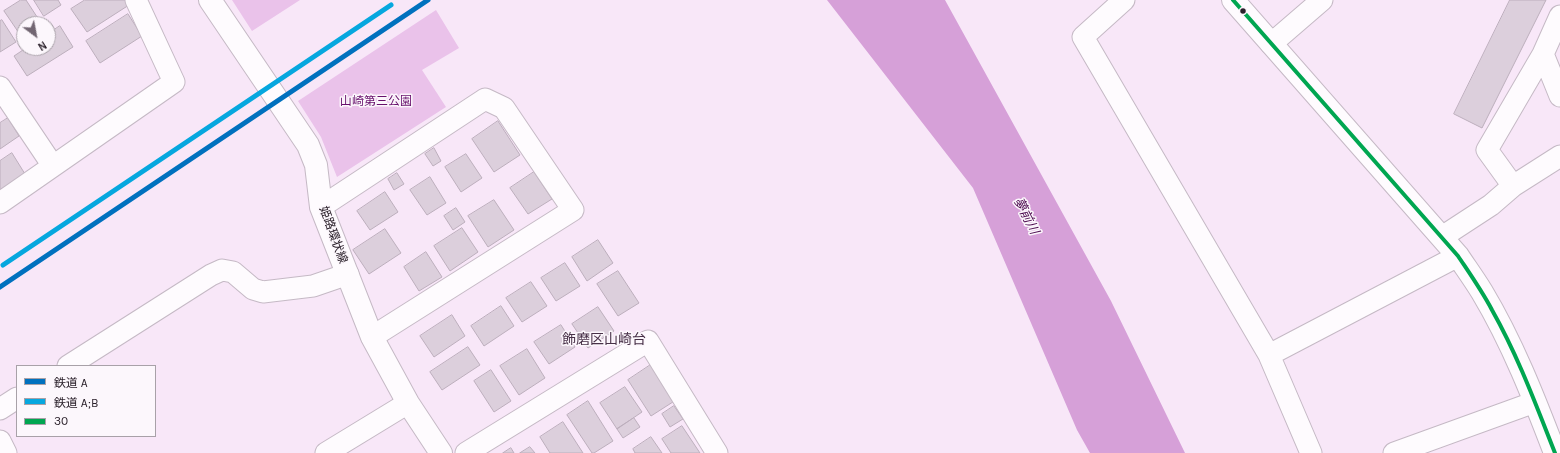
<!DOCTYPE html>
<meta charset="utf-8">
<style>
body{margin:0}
#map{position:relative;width:1560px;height:453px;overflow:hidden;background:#f8e7f8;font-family:Karla,"Noto Sans JP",sans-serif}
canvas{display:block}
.legend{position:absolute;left:16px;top:365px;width:140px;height:72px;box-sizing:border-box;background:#fcf7fc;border:1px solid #a8a1a8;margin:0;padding:5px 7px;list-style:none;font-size:12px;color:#2a202a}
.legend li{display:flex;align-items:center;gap:8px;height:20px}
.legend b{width:20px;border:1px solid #a8a1a8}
.north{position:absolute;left:16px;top:16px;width:40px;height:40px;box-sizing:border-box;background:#fcf7fc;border:1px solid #a8a1a8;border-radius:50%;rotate:148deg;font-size:11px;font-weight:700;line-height:16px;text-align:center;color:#2a202a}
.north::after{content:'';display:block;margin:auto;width:14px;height:18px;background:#726672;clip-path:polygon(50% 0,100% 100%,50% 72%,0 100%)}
</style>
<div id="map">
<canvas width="1560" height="453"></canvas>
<ul class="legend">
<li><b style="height:5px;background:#0071be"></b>鉄道 A</li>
<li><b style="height:5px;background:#06a7df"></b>鉄道 A;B</li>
<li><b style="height:5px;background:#00a651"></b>30</li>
</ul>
<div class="north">N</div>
</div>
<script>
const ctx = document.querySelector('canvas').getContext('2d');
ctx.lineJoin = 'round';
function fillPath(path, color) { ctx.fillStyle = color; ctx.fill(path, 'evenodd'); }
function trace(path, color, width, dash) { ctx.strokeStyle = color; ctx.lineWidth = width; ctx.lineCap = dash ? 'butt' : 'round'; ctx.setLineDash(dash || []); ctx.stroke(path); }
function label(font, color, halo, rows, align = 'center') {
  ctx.font = font + ' Karla,"Noto Sans JP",sans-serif'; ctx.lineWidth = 3; ctx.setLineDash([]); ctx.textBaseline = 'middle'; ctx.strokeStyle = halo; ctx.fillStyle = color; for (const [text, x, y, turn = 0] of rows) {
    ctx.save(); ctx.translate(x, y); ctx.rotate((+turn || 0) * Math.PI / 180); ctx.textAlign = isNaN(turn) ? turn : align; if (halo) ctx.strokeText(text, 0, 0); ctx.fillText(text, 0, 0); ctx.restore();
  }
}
fillPath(new Path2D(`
 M232,0H300L252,31Z
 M436,10L459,48L422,70L446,107L337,177L321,137L298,101Z`), '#eac2ea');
fillPath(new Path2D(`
 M827,0H945L1111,301L1185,453H1090L1077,430L973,188Z`), '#d6a0d8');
const building = new Path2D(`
 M21,0H26L41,23L24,24V34L21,36L4,11Z
 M34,0H58L61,5L44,16Z
 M85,0H125L129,5L87,32L71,9Z
 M1510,0H1546L1482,128L1454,114Z
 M128,14L142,36L100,63L86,41Z
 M2,20L16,42L0,52V21Z
 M60,26L73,47L27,76L14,56L26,48H48V34Z
 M8,118L19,136L0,149V123Z
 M498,121L520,155L494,172L472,139Z
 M434,148L441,161L433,166L425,154Z
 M12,153L25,174L0,190V161Z
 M466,154L482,178L461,192L445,167Z
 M534,172L552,199L528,214L510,188Z
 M397,173L404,184L394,190L388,179Z
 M430,177L446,203L427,215L410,190Z
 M385,192L398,212L370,230L357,211Z
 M494,200L514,230L488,247L468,216Z
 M456,208L465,222L453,230L444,216Z
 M462,228L478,252L450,271L434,246Z
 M385,229L401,253L369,274L353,250Z
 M598,240L613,263L587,281L572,257Z
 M426,252L442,277L419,291L404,267Z
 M565,263L580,286L556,301L541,278Z
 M618,271L639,303L618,316L597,284Z
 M531,282L547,306L522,322L506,298Z
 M501,306L514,326L484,346L471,326Z
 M598,307L614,331L588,348L572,324Z
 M452,315L465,336L434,357L420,336Z
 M561,325L575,347L549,364L534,342Z
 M468,347L480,365L442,390L430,372Z
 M527,349L545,378L519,395L500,366Z
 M652,364L676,400L651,416L628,380Z
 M491,370L511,401L494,412L474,381Z
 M625,387L642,412L617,429L600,403Z
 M588,401L613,441L594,453H592L567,415Z
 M674,406L683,419L670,427L662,414Z
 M634,418L640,427L623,438L617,429Z
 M563,422L583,453H550L540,437Z
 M682,426L700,453H671L662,439Z
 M651,437L662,453H635L633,449Z
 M530,447L535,453H520Z
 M511,448L514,453H503Z`);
fillPath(building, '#dccfdc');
trace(building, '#bcaebc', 1);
const street = new Path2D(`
 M1124,0L1083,37L1269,355L1311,453
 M1271,44L1322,0
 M1543,54L1560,96
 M0,87L53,166
 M1513,186L1487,150L1543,54L1560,16
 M0,203L174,82L136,0
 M321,207L485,99L504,108L573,210L372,337
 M1442,237L1491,205L1513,186L1560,156
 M1269,355L1458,256
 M68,366L211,275L222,270L233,272L253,289L263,292L313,286L348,274
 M0,409L17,398
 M0,441L6,453
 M326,453L408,403
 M466,453L648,341L717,453
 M1394,453L1535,402`);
const secondary = new Path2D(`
 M210,0L308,145L316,165L321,207L372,337L408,403L441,453
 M1233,0L1458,256C1466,268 1474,279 1482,292C1512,342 1534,398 1555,453`);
trace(street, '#c5b9c5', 23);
trace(secondary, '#c5b9c5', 24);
trace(street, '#fefbfe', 21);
trace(secondary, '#fefbfe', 22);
trace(new Path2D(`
 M1233,0L1458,256C1470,274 1482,291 1492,310C1518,356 1536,405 1555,453`), '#00a651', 4);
trace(new Path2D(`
 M0,287L428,0`), '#0071be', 5);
trace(new Path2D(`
 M3,265L391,5`), '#06a7df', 5);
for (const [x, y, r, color] of [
 [1243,11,3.5,"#2a202a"]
]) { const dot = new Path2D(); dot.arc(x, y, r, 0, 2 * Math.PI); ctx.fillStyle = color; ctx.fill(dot); trace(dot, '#fcf7fc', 1.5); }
label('12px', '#67106c', '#fcf7fc', [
 ["山崎第三公園",376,102]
]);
label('12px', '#2a202a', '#fcf7fc', [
 ["姫路環状線",333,235,70]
]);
label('italic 13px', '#4c0a4f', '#fcf7fc', [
 ["夢前川",1026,216,63]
]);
label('14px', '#473047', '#fcf7fc', [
 ["飾磨区山崎台",604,340]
]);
</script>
